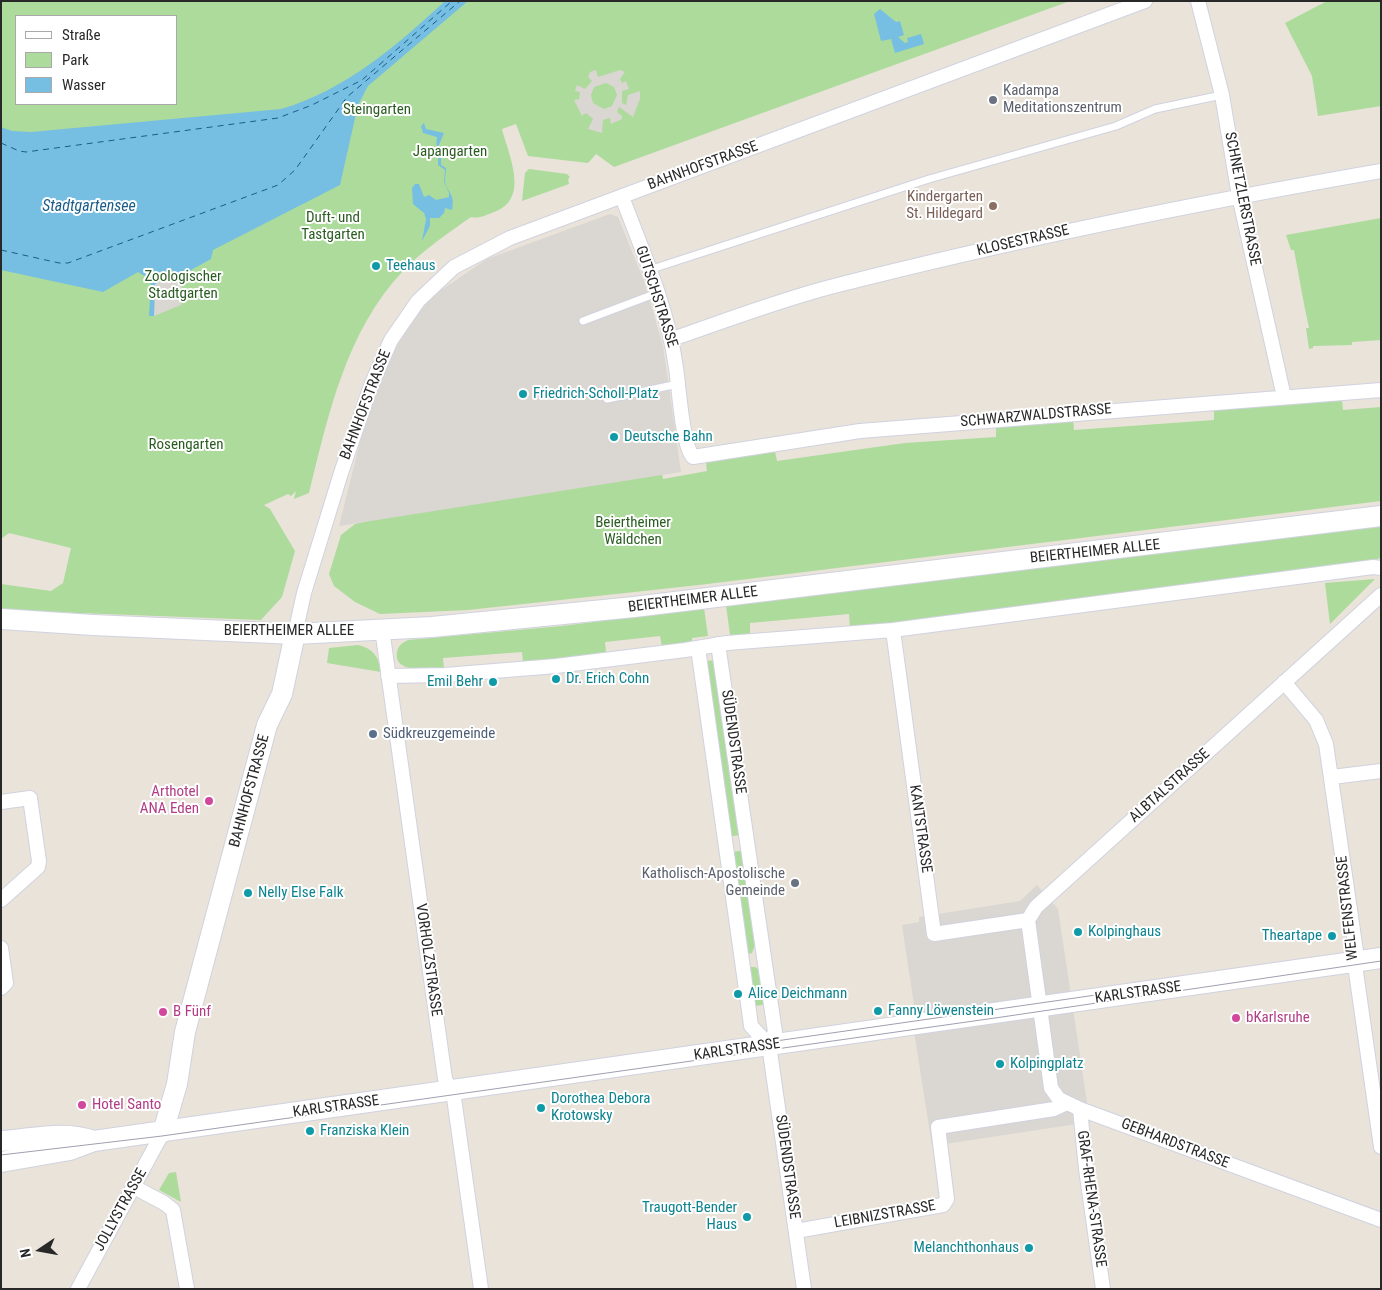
<!DOCTYPE html>
<meta charset="utf-8">
<style>
body{margin:0}
#map{position:relative;width:1382px;height:1290px;overflow:hidden;background:#e9e3da;font-family:"Roboto Condensed",sans-serif}
canvas{display:block}
.frame{position:absolute;inset:0;border:2px solid #282828;pointer-events:none}
.legend{position:absolute;left:15px;top:15px;width:162px;height:90px;box-sizing:border-box;background:#fff;border:1px solid #a9a9a9;margin:0;padding:6px 9px;list-style:none;font-size:15px;color:#282828}
.legend li{display:flex;align-items:center;gap:10px;height:25px}
.legend b{width:25px;border:1px solid #a9a9a9}
.north{position:absolute;left:15px;top:1225px;width:50px;height:50px;-webkit-text-stroke:4px #fff;paint-order:stroke;rotate:258deg;font-size:14px;font-weight:700;line-height:20px;text-align:center;color:#282828}
.north::after{content:'';display:block;margin:auto;width:18px;height:22px;background:#282828;clip-path:polygon(50% 0,100% 100%,50% 72%,0 100%)}
</style>
<div id="map">
<canvas width="1382" height="1290"></canvas>
<div class="frame"></div>
<ul class="legend">
<li><b style="height:6px;background:#fff"></b>Straße</li>
<li><b style="height:14px;background:#addb9c"></b>Park</li>
<li><b style="height:14px;background:#77bfe2"></b>Wasser</li>
</ul>
<div class="north">N</div>
</div>
<script>
const ctx = document.querySelector('canvas').getContext('2d');
ctx.lineJoin = 'round';
function fillPath(path, color) { ctx.fillStyle = color; ctx.fill(path, 'evenodd'); }
function trace(path, color, width, dash) { ctx.strokeStyle = color; ctx.lineWidth = width; ctx.lineCap = dash ? 'butt' : 'round'; ctx.setLineDash(dash || []); ctx.stroke(path); }
function label(font, color, halo, rows, align = 'center') {
  ctx.font = font + ' "Roboto Condensed",sans-serif'; ctx.lineWidth = 4; ctx.setLineDash([]); ctx.textBaseline = 'middle'; ctx.strokeStyle = halo; ctx.fillStyle = color; for (const [text, x, y, turn = 0] of rows) {
    ctx.save(); ctx.translate(x, y); ctx.rotate((+turn || 0) * Math.PI / 180); ctx.textAlign = isNaN(turn) ? turn : align; if (halo) ctx.strokeText(text, 0, 0); ctx.fillText(text, 0, 0); ctx.restore();
  }
}
fillPath(new Path2D(`
 M1,1H1070L614,167L596,154L588,163L528,156L516,124L502,129C508,154 531,199 494,212C486,215 479,219 471,217C447,234 423,250 403,271C346,331 328,416 309,493L294,499L296,491L291,496L288,494L264,505L270,509L295,551L282,597L261,620L1,610V584L51,591L63,583L71,548L9,533L1,539ZM16,16H176V104H16Z
 M1327,1H1381V106L1318,116L1312,76L1285,23Z
 M529,169L567,174L570,177L568,179L569,184L522,201L525,173Z
 M1381,218V340L1352,342V345L1313,346V348L1309,349L1306,328H1309C1303,301 1299,276 1294,250H1291L1286,235Z
 M1342,400L1343,410L1381,407V501L699,585L468,610L380,614L355,602L334,586L329,574L341,535L355,524L454,501L661,465L663,479L707,471L706,462L775,451L777,461L905,443L996,437V426L1073,418L1074,430L1214,420V409Z
 M1381,526V557L1378,559L983,614L850,629L849,614L750,623V634L730,635L726,605Z
 M1375,579L1330,624L1325,583Z
 M704,608L708,636L692,638V642L662,647L660,636L605,642L606,653L523,662L522,652L443,658L444,668C431,668 393,675 397,652C398,646 402,643 408,640L562,626Z
 M358,645C373,648 379,657 381,672L327,663L329,648Z
 M717,660L742,835L732,836L706,661Z
 M745,850L758,937L752,953L748,954L733,852Z
 M750,967H755L761,971L766,1004L756,1006Z
 M176,1172L181,1202L159,1190L169,1173Z`), '#addb9c');
fillPath(new Path2D(`
 M596,70L598,77L620,70L625,72L620,79L622,83L626,81L629,89L622,91V103L626,105L628,95L640,91V99L633,117L619,107L617,112L622,116V119L611,124L610,118L603,120L602,133L588,129L593,119L586,113L582,116L574,100L579,99L580,92L575,91L577,85L585,89L592,81L588,77L590,72ZM606,83L614,87L617,95L612,106L604,109L593,103L591,95L594,87Z
 M610,214L618,217L644,281L663,346L681,472L339,526L362,434L383,370L405,332L431,297L487,259Z
 M168,278L182,286L181,305L154,316L155,284Z
 M1037,885L1058,909L1090,1122L932,1146L910,1006L914,1005L902,925L919,922V917L1020,901Z`), '#dad6d1');
fillPath(new Path2D(`
 M445,1H468L368,86L358,105L340,185L213,250L211,259L173,280L168,278L155,284L154,316H149L151,280L138,272L103,292L1,270V127L12,131L31,132L281,109C346,90 396,46 445,1Z
 M880,9L896,22L900,21L904,35L898,37L905,43L908,42L907,38L921,34L924,44L895,53L891,39L881,41L874,14Z
 M424,123L426,129L444,133L438,147L441,155V165L446,168C446,173 445,177 445,181C446,192 456,193 452,210L445,208L444,213L439,218H430V226L422,241L426,219L424,213L413,204L412,188L415,184H419L424,197L429,195L436,200L449,197V193L444,182L445,170L438,165C439,155 435,148 437,137L423,133L421,126Z`), '#77bfe2');
trace(new Path2D(`
 M1,143L19,151L26,152L278,118L312,105L362,80L452,1
 M1,250L59,263H68L278,185L295,170L347,97L460,1`), '#1a5c89', 1, [6, 5]);
const lane = new Path2D(`
 M649,270L929,179L1116,126L1155,109L1222,95
 M583,321L657,293
 M607,399L678,384`);
const street = new Path2D(`
 M1198,1L1222,95L1239,196L1284,397
 M622,197C643,252 668,309 676,368C679,387 682,445 693,457L860,431L1381,390
 M672,339C725,321 779,300 834,286C1014,240 1197,203 1381,171
 M1381,595L1036,907L1028,920L1051,1088L1059,1099L1080,1109L1381,1220
 M382,629L445,1079L454,1098L481,1289
 M893,630L934,934L1028,920
 M295,634L304,593L341,473L372,383L391,340L418,301L454,267L510,238L1145,1
 M718,644L775,1032L769,1045L804,1289
 M698,648L750,1018L751,1026L769,1045
 M388,676L445,675L556,666L685,650L727,643L893,630L1373,567L1381,568
 M1284,682L1316,720L1326,744L1357,958L1355,965L1381,1147
 M1332,777L1381,771
 M1,802L30,798L39,861L38,867L1,900
 M1,948L6,983L1,988
 M1080,1109L1086,1169L1103,1289
 M134,1187L164,1203L173,1210L187,1289
 M796,1231L943,1205L947,1199L938,1127L1054,1109L1067,1103
 M78,1289L163,1132`);
const secondary = new Path2D(`
 M1,619L93,625L295,634L432,627L634,607L1381,516
 M163,1132L177,1084L185,1032L267,725L282,694L295,634
 M1,1141C33,1139 63,1130 94,1141
 M1,1162L70,1150L94,1141L1381,958`);
trace(lane, '#d0d2df', 9);
trace(street, '#d0d2df', 16);
trace(secondary, '#d0d2df', 22);
trace(lane, '#fff', 7);
trace(street, '#fff', 14);
trace(secondary, '#fff', 20);
trace(new Path2D(`
 M762,1043L1096,995
 M1,1155L162,1136L1002,1017L1381,961`), '#9ea0b0', 1);
for (const [x, y, r, color] of [
 [993,100,5,"#6b7280"],
 [993,206,5,"#8d6e63"],
 [376,266,5,"#0f9aa8"],
 [523,394,5,"#0f9aa8"],
 [614,437,5,"#0f9aa8"],
 [556,679,5,"#0f9aa8"],
 [493,682,5,"#0f9aa8"],
 [373,734,5,"#5c6f8a"],
 [209,801,5,"#d1479c"],
 [795,883,5,"#6b7280"],
 [248,893,5,"#0f9aa8"],
 [1078,932,5,"#0f9aa8"],
 [1332,936,5,"#0f9aa8"],
 [738,994,5,"#0f9aa8"],
 [878,1011,5,"#0f9aa8"],
 [163,1012,5,"#d1479c"],
 [1236,1018,5,"#d1479c"],
 [1000,1064,5,"#0f9aa8"],
 [82,1105,5,"#d1479c"],
 [541,1108,5,"#0f9aa8"],
 [310,1131,5,"#0f9aa8"],
 [747,1217,5,"#0f9aa8"],
 [1029,1248,5,"#0f9aa8"]
]) { const dot = new Path2D(); dot.arc(x, y, r, 0, 2 * Math.PI); ctx.fillStyle = color; ctx.fill(dot); trace(dot, '#fff', 2); }
label('15px', '#5b616d', '#fff', [
 ["Kadampa",1003,91],
 ["Meditationszentrum",1003,108],
 ["Katholisch-Apostolische",785,874,"right"],
 ["Gemeinde",785,891,"right"]
], 'left');
label('15px', '#295c20', '#fff', [
 ["Steingarten",377,110],
 ["Japangarten",450,152],
 ["Duft- und",333,218],
 ["Tastgarten",333,235],
 ["Zoologischer",183,277],
 ["Stadtgarten",183,294],
 ["Rosengarten",186,445],
 ["Beiertheimer",633,523],
 ["Wäldchen",633,540]
]);
label('15px', '#282828', '#fff', [
 ["BAHNHOFSTRASSE",703,166,-20],
 ["SCHNETZLERSTRASSE",1242,199,79],
 ["KLOSESTRASSE",1023,241,-13],
 ["GUTSCHSTRASSE",656,297,72],
 ["BAHNHOFSTRASSE",366,405,-69],
 ["SCHWARZWALDSTRASSE",1036,416,-5],
 ["BEIERTHEIMER ALLEE",1095,552,-6],
 ["BEIERTHEIMER ALLEE",693,600,-7],
 ["BEIERTHEIMER ALLEE",289,631],
 ["SÜDENDSTRASSE",733,742,82],
 ["ALBTALSTRASSE",1170,786,-42],
 ["BAHNHOFSTRASSE",250,791,-75],
 ["KANTSTRASSE",920,829,82],
 ["WELFENSTRASSE",1348,908,-96],
 ["VORHOLZSTRASSE",428,960,82],
 ["KARLSTRASSE",1138,993,-8],
 ["KARLSTRASSE",737,1050,-8],
 ["KARLSTRASSE",336,1107,-8],
 ["GEBHARDSTRASSE",1175,1144,21],
 ["SÜDENDSTRASSE",787,1167,82],
 ["GRAF-RHENA-STRASSE",1091,1199,82],
 ["JOLLYSTRASSE",121,1210,-61],
 ["LEIBNIZSTRASSE",885,1215,-10]
]);
label('15px', '#785e54', '#fff', [
 ["Kindergarten",983,197],
 ["St. Hildegard",983,214]
], 'right');
label('15px', '#0d838f', '#fff', [
 ["Teehaus",386,266],
 ["Friedrich-Scholl-Platz",533,394],
 ["Deutsche Bahn",624,437],
 ["Dr. Erich Cohn",566,679],
 ["Emil Behr",483,682,"right"],
 ["Nelly Else Falk",258,893],
 ["Kolpinghaus",1088,932],
 ["Theartape",1322,936,"right"],
 ["Alice Deichmann",748,994],
 ["Fanny Löwenstein",888,1011],
 ["Kolpingplatz",1010,1064],
 ["Dorothea Debora",551,1099],
 ["Krotowsky",551,1116],
 ["Franziska Klein",320,1131],
 ["Traugott-Bender",737,1208,"right"],
 ["Haus",737,1225,"right"],
 ["Melanchthonhaus",1019,1248,"right"]
], 'left');
label('15px', '#4e5e75', '#fff', [
 ["Südkreuzgemeinde",383,734]
], 'left');
label('15px', '#b23c85', '#fff', [
 ["Arthotel",199,792,"right"],
 ["ANA Eden",199,809,"right"],
 ["B Fünf",173,1012],
 ["bKarlsruhe",1246,1018],
 ["Hotel Santo",92,1105]
], 'left');
label('italic 16px', '#1a5c89', '#fff', [
 ["Stadtgartensee",89,207]
]);
</script>
